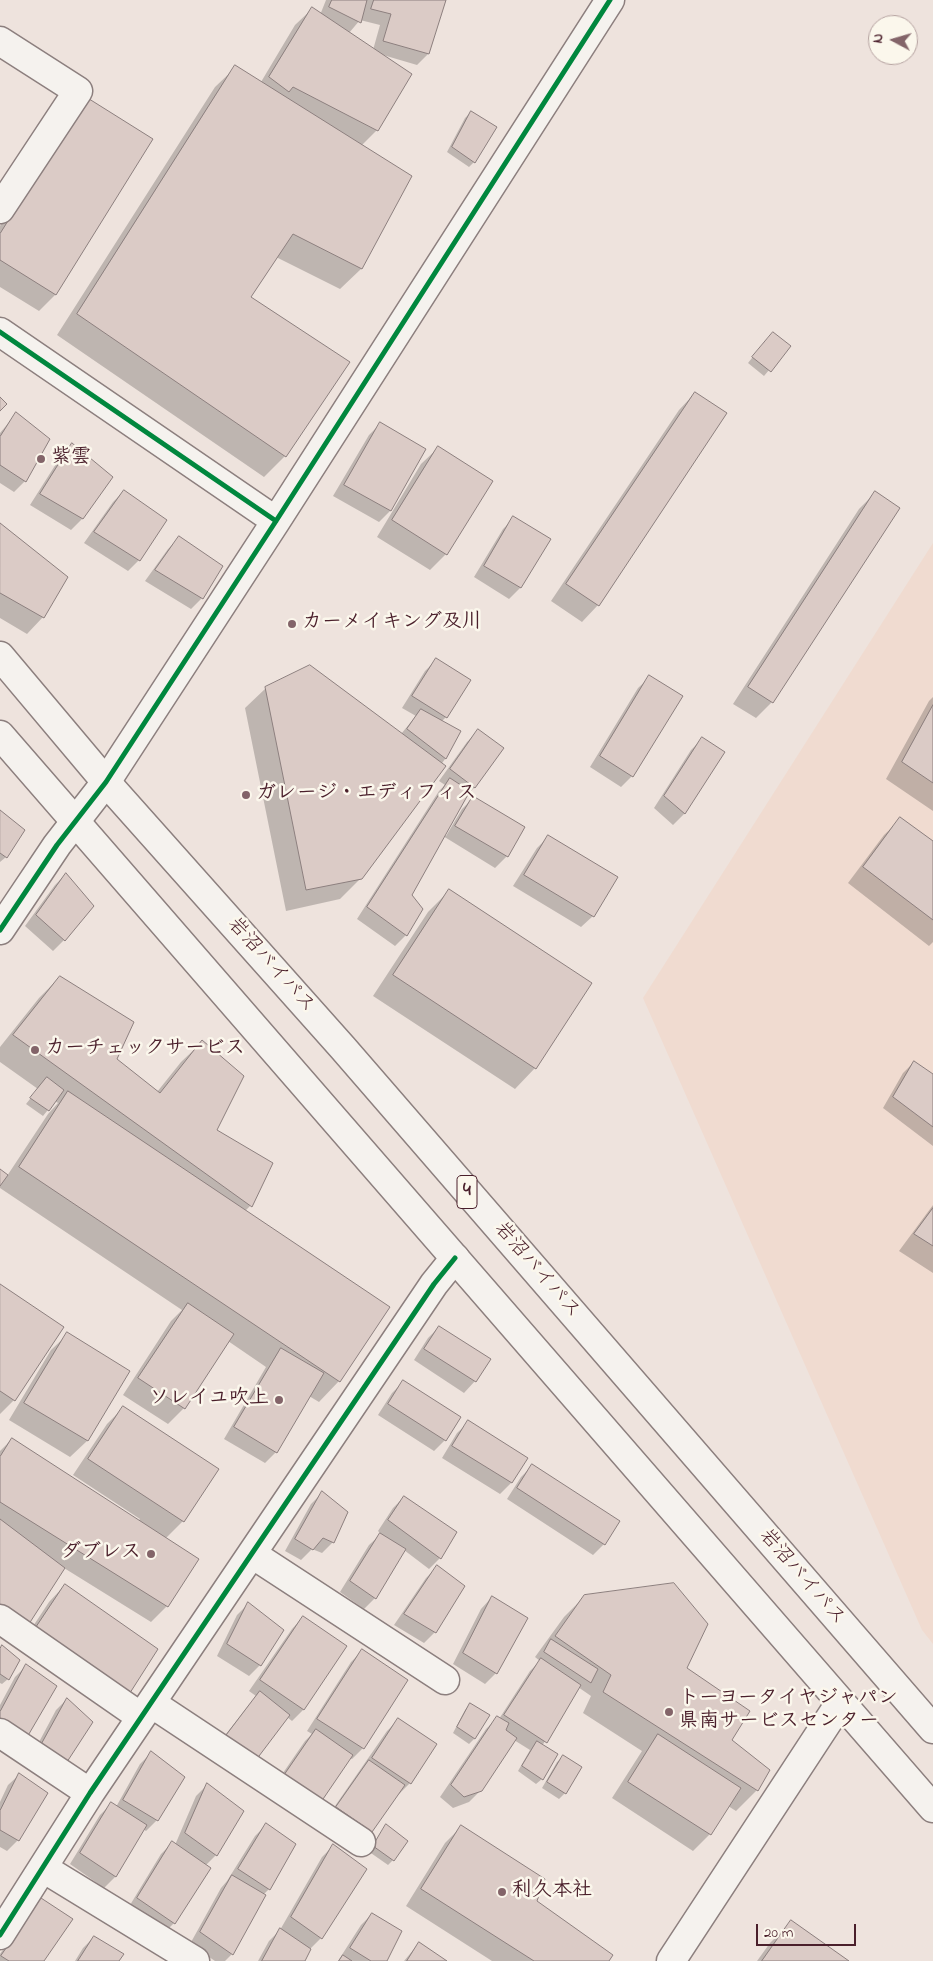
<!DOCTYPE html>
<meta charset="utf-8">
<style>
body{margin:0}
#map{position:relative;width:933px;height:1961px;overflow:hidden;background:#eee3dd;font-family:"Indie Flower",sans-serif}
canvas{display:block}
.north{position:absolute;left:868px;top:15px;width:50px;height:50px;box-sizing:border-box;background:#fbf7ec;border:1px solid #b4a19f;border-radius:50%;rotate:276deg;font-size:14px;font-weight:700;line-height:20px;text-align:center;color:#4a1f2b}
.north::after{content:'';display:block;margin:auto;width:18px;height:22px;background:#836469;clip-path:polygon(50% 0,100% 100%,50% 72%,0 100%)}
.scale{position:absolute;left:756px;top:1924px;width:100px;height:22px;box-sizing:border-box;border:2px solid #4a1f2b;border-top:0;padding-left:6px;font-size:15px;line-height:18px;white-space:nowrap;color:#4a1f2b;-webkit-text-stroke:4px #fbf7ec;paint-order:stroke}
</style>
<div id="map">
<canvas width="933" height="1961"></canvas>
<div class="north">N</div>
<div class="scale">20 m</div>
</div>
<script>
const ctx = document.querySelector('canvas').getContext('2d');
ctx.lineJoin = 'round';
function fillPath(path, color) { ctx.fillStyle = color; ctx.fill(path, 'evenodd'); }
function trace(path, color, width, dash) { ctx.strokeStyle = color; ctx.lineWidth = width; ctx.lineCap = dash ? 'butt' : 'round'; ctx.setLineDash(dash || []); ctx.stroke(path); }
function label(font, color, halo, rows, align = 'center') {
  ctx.font = font + ' "Indie Flower","Klee One",sans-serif'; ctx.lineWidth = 5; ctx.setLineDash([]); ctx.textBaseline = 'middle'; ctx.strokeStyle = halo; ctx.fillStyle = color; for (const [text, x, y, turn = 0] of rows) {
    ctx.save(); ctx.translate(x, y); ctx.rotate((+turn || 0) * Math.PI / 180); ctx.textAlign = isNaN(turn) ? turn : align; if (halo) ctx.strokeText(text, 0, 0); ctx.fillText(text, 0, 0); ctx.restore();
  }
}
fillPath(new Path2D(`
 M933,543V1644L922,1630L643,998Z`), '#f0dbd0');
fillPath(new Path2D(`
 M326,0H445L428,54L417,65L383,55L377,130L361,146L410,176L361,269L340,289L276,257L249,297L285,456L264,477L57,335L215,87L236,67L261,82L295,25L312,9L320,15ZM360,20L380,25L373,50L349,33Z
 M471,112L474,162L469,167L447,152L465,118Z
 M69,115L151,139L55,295L39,311L0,287V226Z
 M767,339L789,346L764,376L748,363Z
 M695,393L726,414L598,605L582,622L551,601L679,410Z
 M16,414L25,481L14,492L0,483V433Z
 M380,424L424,449L390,511L379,522L333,496L369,435Z
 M72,445L112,477L82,519L71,530L30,505L61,456Z
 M438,448L446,554L430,570L377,537L421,464Z
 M124,491L139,560L128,571L84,543L113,502Z
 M875,493L772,702L756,718L733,704L859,509Z
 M514,518L549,540L520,588L509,599L474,577L503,529Z
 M0,524L43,617L27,634L0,618Z
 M180,537L202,598L191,609L145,581L168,549Z
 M436,660L446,717L441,722L460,732L445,759L361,878L340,899L286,911L245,708L266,688L401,734L416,716L402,708L425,671Z
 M650,677L632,776L621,787L590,767L638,688Z
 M933,697V811L886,779L929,701Z
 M478,731L475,787L467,795L444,834L446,836L462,809L473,798L523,828L507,856L495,868L443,836L410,895L421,909L406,935L395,946L357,919L439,791L445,785L439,781L467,742Z
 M702,739L723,752L684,814L673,825L654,808L691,750Z
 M0,812L6,857L0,862Z
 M901,819L933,843V942L929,946L848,883L884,835Z
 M548,837L593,916L581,927L513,886L537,848Z
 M66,874L64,940L53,951L25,926L55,885Z
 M449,891L535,1068L515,1089L373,996L428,912Z
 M60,977L116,1060L157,1092L181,1062L202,1042L215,1131L271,1163L250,1206L245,1211L339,1381L319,1402L309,1396L276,1452L265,1463L224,1439L266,1367L228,1341L184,1408L168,1424L123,1395L171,1321L182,1310L0,1188V1171L7,1176L48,1114L58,1103L55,1101L43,1116L26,1104L38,1089L0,1062V1047L39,998Z
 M914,1062L933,1075V1146L883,1108L903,1073Z
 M933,1205V1273L899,1251Z
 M0,1285L62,1327L14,1400L0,1414Z
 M439,1327L475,1381L464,1393L414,1360L428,1338Z
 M68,1334L129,1371L87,1441L70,1457L9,1420L51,1350Z
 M403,1382L445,1440L434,1451L378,1415L392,1393Z
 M124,1407L183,1521L165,1539L167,1606L151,1622L64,1568L26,1626L10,1643L0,1636V1451L12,1439L138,1521L140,1519L73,1475L107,1424Z
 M469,1422L526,1459L511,1483L500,1494L442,1458L457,1433Z
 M532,1466L604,1544L593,1555L507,1499L521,1477Z
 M322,1493L333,1542L322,1553L312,1549L301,1560L285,1551L311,1504Z
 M404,1497L440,1558L429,1569L404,1550L375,1598L364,1609L340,1592L369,1545L381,1534L378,1531L393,1508Z
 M437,1567L435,1632L424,1643L394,1625L426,1578Z
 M65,1585L111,1711L18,1649L49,1602Z
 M585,1596L685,1668L731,1741L768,1770L757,1790L736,1811L728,1806L710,1834L693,1851L612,1798L642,1751L583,1713L591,1696L578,1687L542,1746V1779L536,1784L518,1771L530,1750L514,1740L481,1790L469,1802L453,1808L440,1797L486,1729L497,1718L499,1719L530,1671L540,1661L535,1657L564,1617Z
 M492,1597L496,1673L485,1684L453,1664L481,1609Z
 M248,1604L260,1665L249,1676L217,1656L237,1615Z
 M303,1617L346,1647L303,1710L292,1721L287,1717L215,1748L256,1696L249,1691L292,1629Z
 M2,1647L8,1679L2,1684L0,1683V1649Z
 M362,1651L406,1680L363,1748L352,1759L349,1758L272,1789L305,1741L312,1734L307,1731L351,1662Z
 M26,1666L0,1740V1705L15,1677Z
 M67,1699L53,1775L30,1759L56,1710Z
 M470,1704L474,1739L469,1744L453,1733L465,1710Z
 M398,1720L410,1783L399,1794L398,1793L371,1832L360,1843L326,1819L387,1731Z
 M151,1753L157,1820L146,1831L143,1829L115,1877L104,1888L70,1864L100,1815L111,1804L116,1807L140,1764Z
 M563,1757L580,1768L565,1793L559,1799L542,1788L557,1762Z
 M20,1774L18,1840L7,1851L0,1847V1802L8,1785Z
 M207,1785L242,1811L216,1855L206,1865L174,1923L163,1934L127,1910L161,1854L172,1843L175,1845L196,1796Z
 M266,1825L294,1845L269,1889L263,1895L232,1954L225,1961H215L190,1944L221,1888L227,1881L255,1836Z
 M386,1826L393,1860L388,1865L368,1851Z
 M461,1827L535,1902L608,1961H492L406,1906L445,1843Z
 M333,1846L321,1938L310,1949L303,1961H258L269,1941L280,1930L322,1857Z
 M41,1899L43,1961H0V1954L30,1910Z
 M372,1914L386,1961H338L361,1925Z
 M791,1922L847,1961H757L770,1943Z
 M94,1937L118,1961H75L83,1948Z
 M419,1943L445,1961H404Z`), '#0003');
const building = new Path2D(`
 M332,0H367L361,23L329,7Z
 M374,0H446L429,54L383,41L391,14L371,9Z
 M312,7L412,74L378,131L293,87L289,92L269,77Z
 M235,65L412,176L362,269L293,234L251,297L350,362L286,457L77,314Z
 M86,97L153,139L56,295L0,260V234Z
 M471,111L497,127L475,163L452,147Z
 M773,332L791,346L771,372L752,357Z
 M695,392L727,413L599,606L566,584Z
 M0,397L7,404L0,411Z
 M16,412L50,439L26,482L0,465V437Z
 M380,422L426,449L391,511L344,485Z
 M72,443L113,477L83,519L40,494Z
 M438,446L493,481L447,555L392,520Z
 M124,490L167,520L140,561L94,532Z
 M875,491L900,508L773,703L748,687Z
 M513,516L551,539L521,588L484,566Z
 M0,523L68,577L44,618L0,593Z
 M179,536L223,566L203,599L155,570Z
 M436,658L471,680L447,718L412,696Z
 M310,665L446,766L362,879L306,890L265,687Z
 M649,675L683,696L633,777L600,756Z
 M933,705V783L902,762Z
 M421,709L461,731L446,759L407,729Z
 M478,729L504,748L475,788L450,769Z
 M702,737L725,752L685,814L664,796Z
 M450,778L470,791L412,895L423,909L407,936L367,907Z
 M473,796L525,827L508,857L455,826Z
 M0,810L25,830L7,858L0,853Z
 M900,817L933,841V920L863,867Z
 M548,835L618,877L594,917L524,875Z
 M66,873L94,906L65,941L36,915Z
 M449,889L592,983L536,1069L393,975Z
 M60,976L134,1022L117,1059L160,1093L202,1040L244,1076L217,1130L273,1163L252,1207L13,1035Z
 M914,1061L933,1074V1127L893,1097Z
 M47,1077L64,1090L49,1111L30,1098Z
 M68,1091L390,1307L340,1382L19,1167Z
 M0,1169L8,1175L0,1186Z
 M933,1208V1246L914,1234Z
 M0,1284L64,1327L15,1401L0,1391Z
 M188,1303L234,1334L185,1409L138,1378Z
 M439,1326L491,1359L476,1382L424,1349Z
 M67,1332L130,1371L88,1441L24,1403Z
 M281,1348L324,1373L277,1453L234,1427Z
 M403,1380L461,1417L446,1441L388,1404Z
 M123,1406L219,1469L184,1522L88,1459Z
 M468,1420L528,1458L512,1483L452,1446Z
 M12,1438L199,1559L168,1607L0,1502V1457Z
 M532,1464L620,1521L605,1545L517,1488Z
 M322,1491L348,1512L334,1543L323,1538L313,1550L295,1539Z
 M404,1496L457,1532L441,1559L388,1520Z
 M0,1519L65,1568L27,1627L0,1608Z
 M380,1533L406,1549L376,1599L350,1581Z
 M437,1565L465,1586L436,1633L404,1614Z
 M674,1583L708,1624L687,1668L750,1711L732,1740L770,1770L758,1791L603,1692L611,1675L555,1636L584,1595Z
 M65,1584L158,1649L128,1696L33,1632Z
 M492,1596L528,1618L497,1674L463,1653Z
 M248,1602L284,1630L261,1666L227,1644Z
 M303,1616L347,1646L304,1710L260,1680Z
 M551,1639L598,1669L591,1683L544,1652Z
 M2,1645L20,1660L9,1680L0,1674V1649Z
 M362,1649L408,1680L364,1749L317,1719Z
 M541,1658L581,1685L547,1743L504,1715Z
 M26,1664L57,1686L26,1739L0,1722V1712Z
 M260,1691L290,1715L256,1760L225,1737Z
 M67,1698L93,1722L65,1765L40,1747Z
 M470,1703L490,1715L475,1739L457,1727Z
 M497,1716L509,1723L506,1730L517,1738L482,1791L464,1797L451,1785Z
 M398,1718L437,1744L411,1784L372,1758Z
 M316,1729L353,1755L321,1802L283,1777Z
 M658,1734L741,1788L711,1835L628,1782Z
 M537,1741L558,1754L543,1780L522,1766Z
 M151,1751L185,1777L158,1821L123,1800Z
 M563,1755L582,1767L566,1794L547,1782Z
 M369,1760L405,1785L372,1832L336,1807Z
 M19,1773L48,1793L19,1841L0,1830V1811Z
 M207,1783L244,1811L217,1856L185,1833Z
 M111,1802L147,1825L116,1877L80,1853Z
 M266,1823L296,1844L270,1890L238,1869Z
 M386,1824L408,1841L394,1861L373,1846Z
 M461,1825L545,1879L537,1901L613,1955L609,1961H534L421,1889Z
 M172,1841L211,1868L175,1924L137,1898Z
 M333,1844L367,1869L322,1939L291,1917Z
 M232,1875L266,1895L233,1955L200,1932Z
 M41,1898L73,1919L44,1961H9L1,1956Z
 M372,1913L402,1931L387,1961H371L350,1948Z
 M791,1920L849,1961H762Z
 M280,1928L311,1949L305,1961H262Z
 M94,1936L124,1954L119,1961H78Z
 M419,1942L447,1961H407Z
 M343,1955L352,1961H339Z`);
fillPath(building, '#dbcbc6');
trace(building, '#8c7f7e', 1);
const street = new Path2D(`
 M0,41L78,91L0,209
 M0,332L276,521
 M0,930L57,845L106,782L276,521L610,0
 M252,1554L445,1680
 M0,1619L141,1717
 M151,1703L361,1842
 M0,1733L90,1793
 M43,1868L195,1961
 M0,1935L90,1793L434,1284L455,1258
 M671,1961L840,1703`);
const highway = new Path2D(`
 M0,656L106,782L343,1048L933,1729
 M0,735L933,1808`);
trace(street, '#8c7f7e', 31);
trace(highway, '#8c7f7e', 31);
trace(street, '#f5f2ee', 28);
trace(highway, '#f5f2ee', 28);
trace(new Path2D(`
 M0,332L276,521
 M0,930L57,845L106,782L276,521L610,0
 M0,1935L90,1793L434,1284L455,1258`), '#00873e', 5);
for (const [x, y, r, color] of [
 [41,459,5,"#836469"],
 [292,624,5,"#836469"],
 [246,795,5,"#836469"],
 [35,1050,5,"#836469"],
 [279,1400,5,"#836469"],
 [151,1554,5,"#836469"],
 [669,1712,5,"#836469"],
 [502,1892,5,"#836469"]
]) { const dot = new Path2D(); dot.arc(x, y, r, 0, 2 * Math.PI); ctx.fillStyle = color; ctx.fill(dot); trace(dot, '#fbf7ec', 2); }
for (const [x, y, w] of [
 [467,1192,20]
]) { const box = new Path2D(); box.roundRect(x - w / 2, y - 16.5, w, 33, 4); ctx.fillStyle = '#fbf7ec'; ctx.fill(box); trace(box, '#4a1f2b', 1); }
label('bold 19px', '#4a1f2b', null, [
 ["4",467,1192]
]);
label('bold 20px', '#4a1f2b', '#fbf7ec', [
 ["紫雲",51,459],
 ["カーメイキング及川",302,624],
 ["ガレージ・エディフィス",256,795],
 ["カーチェックサービス",45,1050],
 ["ソレイユ吹上",269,1400,"right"],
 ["ダブレス",141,1554,"right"],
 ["トーヨータイヤジャパン",679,1700],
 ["県南サービスセンター",679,1723],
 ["利久本社",512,1892]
], 'left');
label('20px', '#4a1f2b', '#fbf7ec', [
 ["岩沼バイパス",270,966,48],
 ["岩沼バイパス",536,1271,49],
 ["岩沼バイパス",801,1578,49]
]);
</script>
